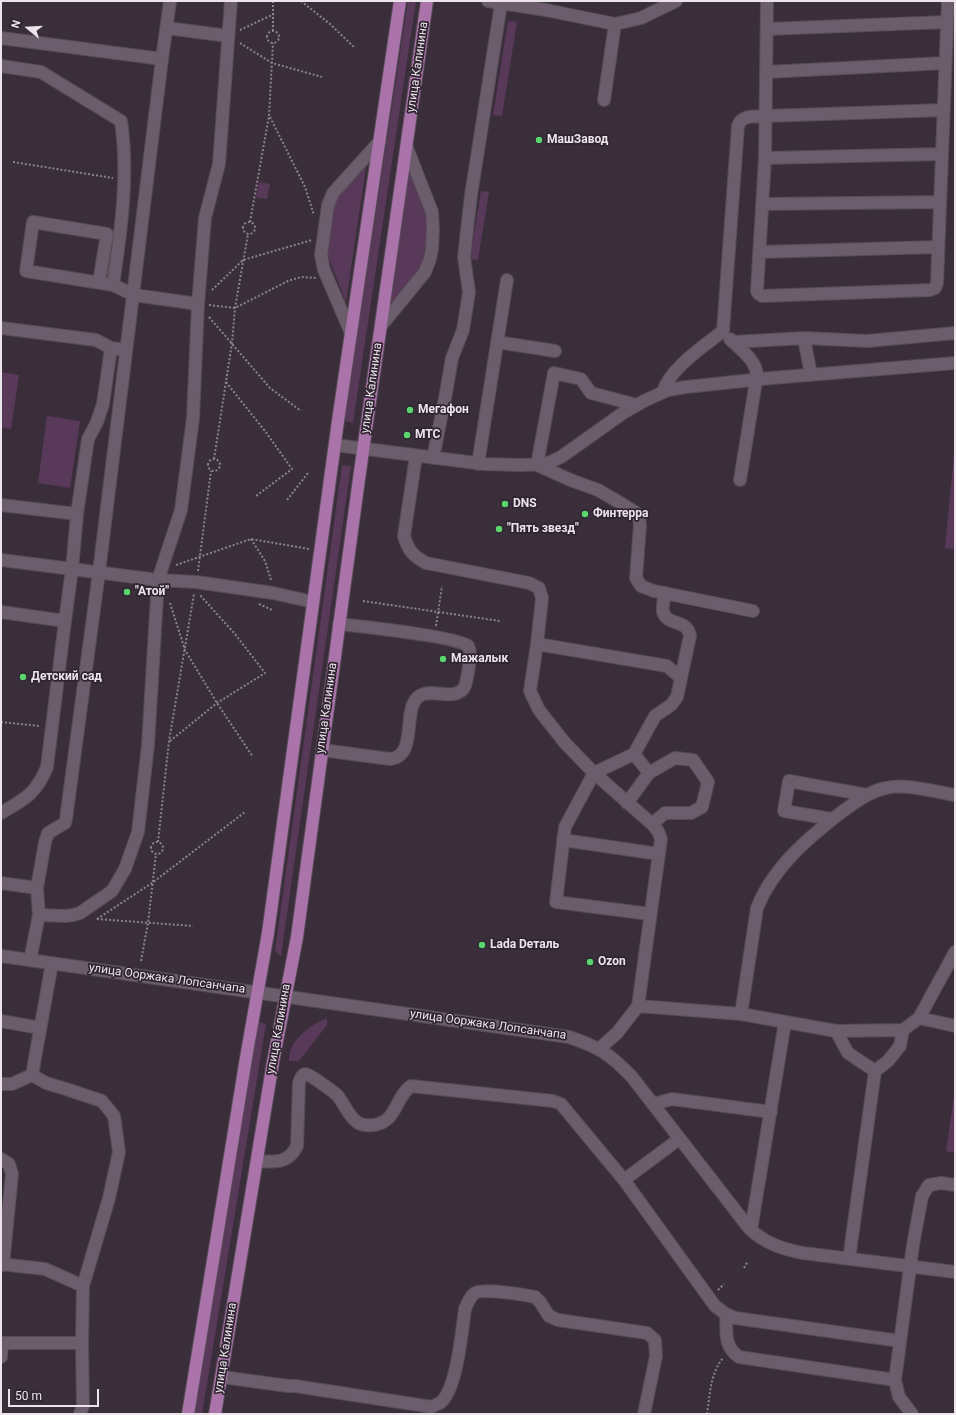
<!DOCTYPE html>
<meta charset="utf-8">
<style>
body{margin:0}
#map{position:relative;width:956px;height:1415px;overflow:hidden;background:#3a2e3a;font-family:Roboto,sans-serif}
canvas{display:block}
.frame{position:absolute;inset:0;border:2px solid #ebe4eb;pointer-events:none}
.north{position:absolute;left:8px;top:8px;width:40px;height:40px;-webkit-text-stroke:3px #302430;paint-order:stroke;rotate:288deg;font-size:11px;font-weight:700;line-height:16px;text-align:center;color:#ebe4eb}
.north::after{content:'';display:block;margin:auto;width:14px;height:18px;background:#ebe4eb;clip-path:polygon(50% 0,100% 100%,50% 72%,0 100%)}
.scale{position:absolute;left:8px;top:1389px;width:91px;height:18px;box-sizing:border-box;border:2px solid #ebe4eb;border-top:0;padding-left:5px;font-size:12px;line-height:14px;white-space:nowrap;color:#ebe4eb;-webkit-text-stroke:3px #302430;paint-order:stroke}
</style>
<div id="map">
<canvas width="956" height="1415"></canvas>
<div class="frame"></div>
<div class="north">N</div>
<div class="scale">50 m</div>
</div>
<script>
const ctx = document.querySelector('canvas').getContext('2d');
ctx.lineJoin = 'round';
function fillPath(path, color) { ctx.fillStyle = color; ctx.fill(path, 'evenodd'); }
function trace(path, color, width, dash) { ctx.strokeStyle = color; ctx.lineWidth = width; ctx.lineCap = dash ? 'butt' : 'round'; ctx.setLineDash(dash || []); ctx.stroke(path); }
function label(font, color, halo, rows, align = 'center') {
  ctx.font = font + ' Roboto,sans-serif'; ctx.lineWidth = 3.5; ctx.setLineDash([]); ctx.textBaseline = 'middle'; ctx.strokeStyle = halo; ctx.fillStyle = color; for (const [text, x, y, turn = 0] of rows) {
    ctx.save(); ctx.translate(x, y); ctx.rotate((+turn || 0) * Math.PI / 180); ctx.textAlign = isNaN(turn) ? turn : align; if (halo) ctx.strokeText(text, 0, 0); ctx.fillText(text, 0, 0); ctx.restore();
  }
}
fillPath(new Path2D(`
 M408,1H416L353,423L344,421Z
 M508,21L517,22L502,116L493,115Z
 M367,160L346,302L326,251L334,200Z
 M408,168L429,218L422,269L389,309Z
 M259,182L270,184L267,199L256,197Z
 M481,191L489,192L478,260L470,259Z
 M1,372L19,375L11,429L1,427Z
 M47,416L80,421L70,488L38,483Z
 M955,443V549L945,548Z
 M342,465L351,466L281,956L275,951Z
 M327,1018V1025L299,1061H289C288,1041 310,1025 327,1018Z
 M256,1021L266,1024L202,1414H193Z
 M955,1089V1153L946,1151Z`), '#593959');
const minor = new Path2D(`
 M488,1L546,10L615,24L641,18L676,1
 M767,1L765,158L757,291L759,294L762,296L930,290L935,288L937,283L948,1
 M167,28L228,36
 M767,29L947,22
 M1,38L162,59
 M1,66L41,72L121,121C129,175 121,231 113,285L134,295L198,304
 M766,72L945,63
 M604,100L615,24
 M765,158L942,154
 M762,204L940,202
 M759,252L938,247
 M99,282L107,234L33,222L26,271L113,285
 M381,326L425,272L430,259L432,249L433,230L432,212L407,148
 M1,328L96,340L111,348L119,349
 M351,333L324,270L321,255L328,205L333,193L380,141
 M804,338L811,375
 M730,339C740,349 756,360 757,375L740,480
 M497,342L555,351
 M733,342L804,338L867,341L955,333
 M663,392C669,369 704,346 723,331L738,126C742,114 755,117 766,116L944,110
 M637,405L591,393L581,379L554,373L537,465L573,481L598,490L617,501L635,512L639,518L640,525L636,578L641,586L654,591L753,611
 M335,445L484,464L521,465L546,464L561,457L623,413L644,401L668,390L686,387L771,378L955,363
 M416,456L404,536C408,550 413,556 426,563L529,583L539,588L542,598L537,644L667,666L681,678L677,697L671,705L655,716L634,754L594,773L565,827L556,902L650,914
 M433,458L446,393L452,358L463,330L469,292L464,257L471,195L501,4
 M478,464L507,280
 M1,505L77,514
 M1,560L72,569L77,514L88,439L97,422L103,404L111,348
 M665,593C664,599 662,607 663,612C668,627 687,618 690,636L681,678
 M1,612L65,621L72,569L158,580L196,582L273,593L313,602
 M537,644L530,691L539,710L565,743L594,773L652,824L658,831L661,839L638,1006L617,1033L599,1049
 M322,750L390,759C418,756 402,711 418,697C427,689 443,696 454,694C458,693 462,691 464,688C467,683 470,660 470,655C470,653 469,648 468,646C460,637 357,626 339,624
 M634,754L649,773
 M627,803L649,773L675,758L693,760L708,782L702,807L691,813H665L652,824
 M1,813C25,799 36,794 47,767L65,621
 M832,819L784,811L789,781L867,795
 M563,840L659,854
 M1,883L37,888
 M39,915L66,916L73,915L80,913L112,891L125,869L138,832L148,745L158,580L181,510L193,418L198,304L205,218L219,164L231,1
 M1,956L569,1037C599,1047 610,1054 632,1077L749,1228C764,1243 782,1249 803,1253L955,1272
 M30,960L39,915L37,888L45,842L48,833L65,823L66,819L99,572L162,59L170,1
 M638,1006L741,1014L836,1031L903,1030L919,1018L955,952
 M741,1014L757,908C773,867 809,837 843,811C856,802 870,791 886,788C906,783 935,792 955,795
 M919,1018L955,1026
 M1,1021L40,1028
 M836,1031L848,1053L875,1071
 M32,1075L46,1083L66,1089L102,1101L114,1116L119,1152L109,1198L83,1286L82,1343
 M1,1084H12L32,1075L52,963
 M653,1104L672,1099L771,1112
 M1,1159L9,1164L12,1174L3,1265
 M257,1161C275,1162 288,1164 297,1146L299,1083C300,1080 301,1074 306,1074C309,1074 334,1092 337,1095C344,1103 348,1116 357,1122C362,1126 372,1126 378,1124C396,1120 397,1095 411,1086L553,1101L561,1104L624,1180L715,1306L726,1314L735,1318L900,1341
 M624,1180L679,1139
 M751,1230L785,1022
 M849,1259L875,1071L888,1061L900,1046L903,1030
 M1,1264L45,1269L83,1286
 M726,1314C727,1331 723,1346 739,1357L895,1380
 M1,1357L2,1343H82L83,1406L80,1414
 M222,1377L288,1386H295L432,1407C434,1405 438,1404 440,1403C457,1390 462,1330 465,1309C468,1303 469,1297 475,1293C484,1288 524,1295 535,1297L540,1302L549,1316L558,1320L647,1333L655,1340L656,1356L644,1414
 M912,1414L899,1397L895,1380L913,1245L922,1196L929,1185L941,1183L955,1185`);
const major = new Path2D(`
 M188,1414L246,1058L268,933L338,421L400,1
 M215,1414L273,1062L297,937L359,479L427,1`);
trace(minor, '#564c56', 14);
trace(major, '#564c56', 14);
trace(new Path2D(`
 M301,1L330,24L355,48
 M240,30L274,14
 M267 37a6 6 0 1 1 12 0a6 6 0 1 1-12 0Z
 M273,31V1
 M240,43L272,63L322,77
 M270,117L305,187L314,215
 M13,162L113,178
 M243 228a6 6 0 1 1 12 0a6 6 0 1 1-12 0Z
 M250,222L269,116L273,43
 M212,290L243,260L312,240
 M209,305L235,308L288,281L301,277L316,278
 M209,317L270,388L301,411
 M226,382L265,431L292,469L256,496
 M208 465a6 6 0 1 1 12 0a6 6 0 1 1-12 0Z
 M214,459L232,343L235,308L248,234
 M287,500L308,473
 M251,539L265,561L271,580
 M176,565L251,539L309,549
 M198,571L211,471
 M363,601L500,621
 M170,603L185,650L217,703L253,757
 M259,604L272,610
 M436,626L442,586
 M1,722L40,726
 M170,741L217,703L265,673L235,634L199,594
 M151 848a6 6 0 1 1 12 0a6 6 0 1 1-12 0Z
 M158,842L169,741L194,594
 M97,919L152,883L245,812
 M97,919L193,926
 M141,961L148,923L156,854
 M744,1268L748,1261
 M718,1290L724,1284
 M707,1414C710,1395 710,1374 723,1358`), '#8b828b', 2, [2, 2]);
trace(minor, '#6b5d6b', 12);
trace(major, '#aa74ab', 12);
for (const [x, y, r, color] of [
 [539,140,4,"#5bd56d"],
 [410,410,4,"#5bd56d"],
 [407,435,4,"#5bd56d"],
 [505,504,4,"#5bd56d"],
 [585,514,4,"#5bd56d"],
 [499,529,4,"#5bd56d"],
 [127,592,4,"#5bd56d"],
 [443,659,4,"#5bd56d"],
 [23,677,4,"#5bd56d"],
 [482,945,4,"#5bd56d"],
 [590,962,4,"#5bd56d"]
]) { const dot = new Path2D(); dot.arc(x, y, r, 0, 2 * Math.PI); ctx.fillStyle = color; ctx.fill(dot); trace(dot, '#302430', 1.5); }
label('12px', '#ebe4eb', '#302430', [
 ["улица Калинина",418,67,-82],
 ["улица Калинина",372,388,-82],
 ["улица Калинина",327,708,-82],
 ["улица Ооржака Лопсанчапа",167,979,8],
 ["улица Ооржака Лопсанчапа",488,1025,8],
 ["улица Калинина",279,1029,-80],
 ["улица Калинина",226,1348,-81]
]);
label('bold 12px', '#ebe4eb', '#302430', [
 ["МашЗавод",547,140],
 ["Мегафон",418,410],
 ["МТС",415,435],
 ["DNS",513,504],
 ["Финтерра",593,514],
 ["\"Пять звезд\"",507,529],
 ["\"Атой\"",135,592],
 ["Мажалык",451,659],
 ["Детский сад",31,677],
 ["Lada Dеталь",490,945],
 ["Ozon",598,962]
], 'left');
</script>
